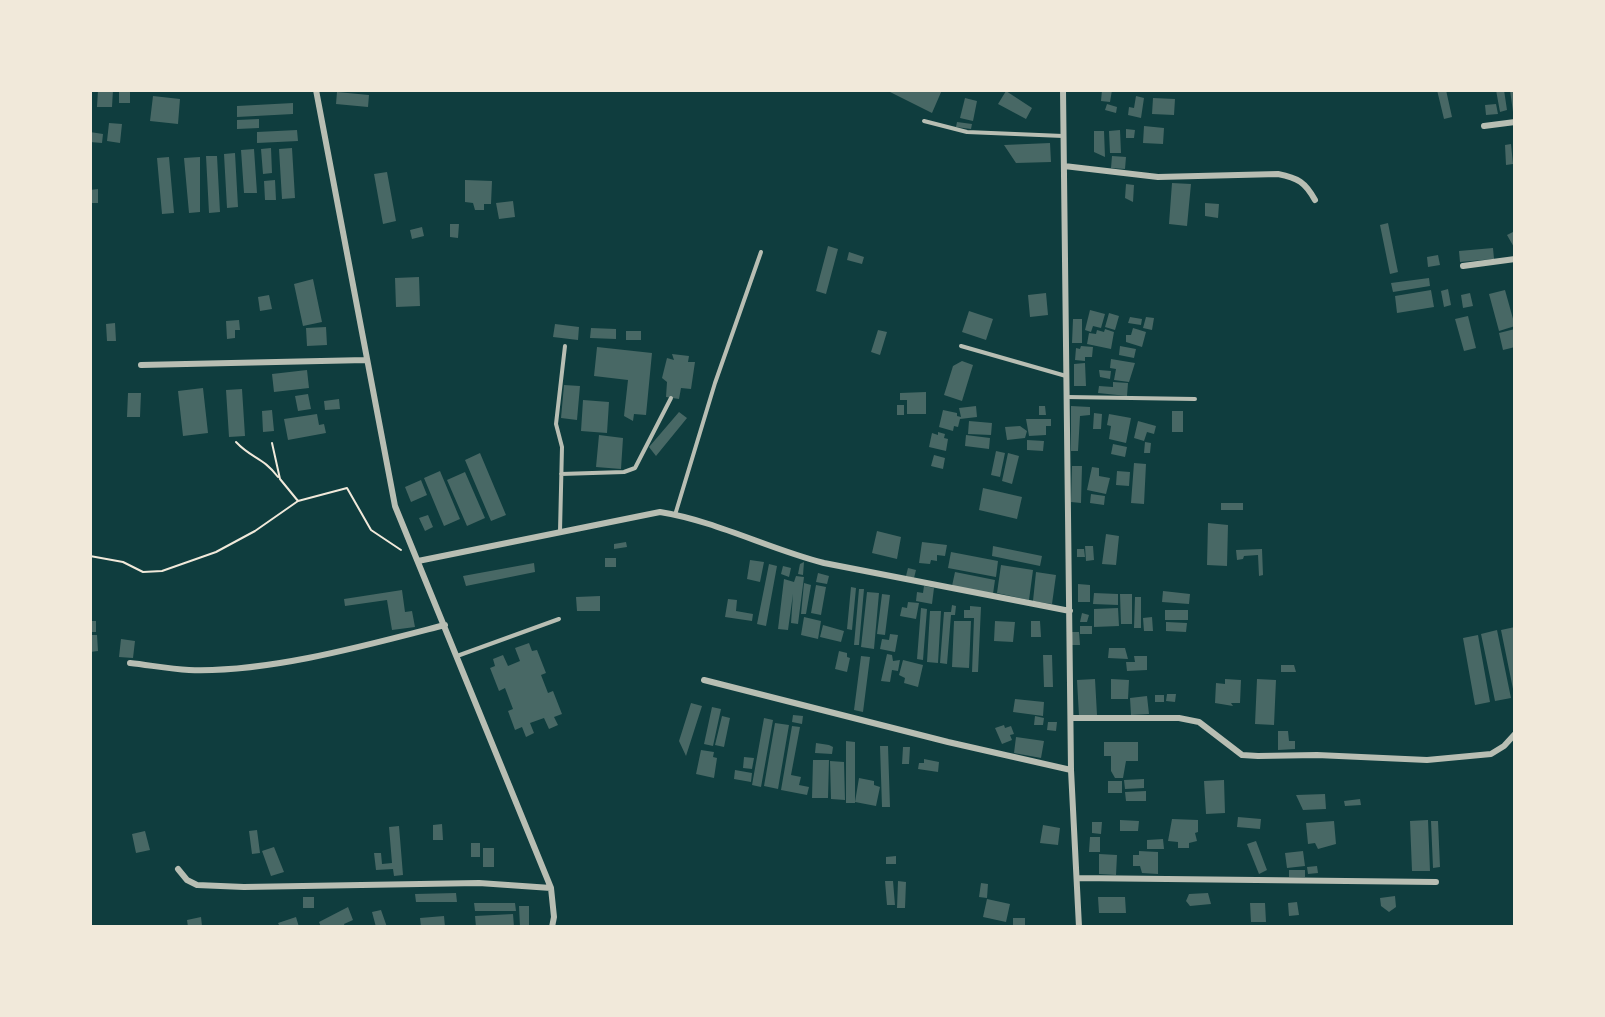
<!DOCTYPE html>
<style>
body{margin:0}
#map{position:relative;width:1605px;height:1017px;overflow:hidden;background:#0f3d3e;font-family:"Playfair Display",serif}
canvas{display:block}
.frame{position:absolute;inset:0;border:92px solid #f1e9da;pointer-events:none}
</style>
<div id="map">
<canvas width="1605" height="1017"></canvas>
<div class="frame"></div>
</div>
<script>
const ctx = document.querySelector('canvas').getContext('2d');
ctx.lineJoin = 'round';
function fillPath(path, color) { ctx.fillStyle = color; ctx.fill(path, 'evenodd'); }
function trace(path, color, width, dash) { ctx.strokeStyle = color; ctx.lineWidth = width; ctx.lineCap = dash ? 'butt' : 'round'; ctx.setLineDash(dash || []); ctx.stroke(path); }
fillPath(new Path2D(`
 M98,90H113L112,107H97Z
 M119,90H130V103H119Z
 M886,90H942L932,113Z
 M1102,90H1112L1110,102L1101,101Z
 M1437,90H1446L1452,117L1444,119Z
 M1496,90H1504L1507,110L1500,112Z
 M1510,90H1515V111L1513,112Z
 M1006,91L1032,108L1026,119L998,104Z
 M337,92L369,95L368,107L336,104Z
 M153,96L180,99L178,124L150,121Z
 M1136,96L1144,98L1141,118L1128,115L1129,107L1134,108Z
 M965,98L977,101L973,121L960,118Z
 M1153,98L1175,99L1174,115L1152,114Z
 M293,103V114L237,117V106Z
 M1107,104L1117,107L1116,113L1105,110Z
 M1496,104L1498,114L1486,115L1485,105Z
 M259,119V128L237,129V120Z
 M957,122L972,124L971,129L956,127Z
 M109,123L122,124L120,143L107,141Z
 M1144,126L1164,128L1163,144L1143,143Z
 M1126,129L1135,130L1134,138H1126Z
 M297,130L298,141L257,143V132Z
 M1120,130L1121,153H1110L1109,131Z
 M1094,131H1104L1105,157L1094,152Z
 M90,132L103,134L102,143L90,142Z
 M1050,143L1051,162L1016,163L1004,145Z
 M1511,144L1513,164L1506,165L1505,145Z
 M271,148L272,173L263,174L261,149Z
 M292,148L295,198L282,199L279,149Z
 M254,149L257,193H244L241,150Z
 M235,153L238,207L227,208L224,154Z
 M206,156H217L220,212L209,213Z
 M1112,156L1126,157L1125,169L1111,168Z
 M169,157L174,213L162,214L157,158Z
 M200,157V212L189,213L184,158Z
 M387,172L396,221L383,224L374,174Z
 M275,180L276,200H265L264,181Z
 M465,180L492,181L491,204H484V210H475L473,203L465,202Z
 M1172,183L1191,184L1187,226L1169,224Z
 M1126,184L1134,185L1133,202L1125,198Z
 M98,189V203H90V190Z
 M513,201L515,217L499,219L496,203Z
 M1205,203L1219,204L1218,218L1205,216Z
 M1388,223L1398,272L1390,274L1380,225Z
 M450,224H459L458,238L450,237Z
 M422,227L424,236L412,239L410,230Z
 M1515,231V249L1507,235Z
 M828,246L838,249L826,294L816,291Z
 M1493,248L1494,259L1460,262L1459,251Z
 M849,252L864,257L862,264L847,260Z
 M1438,255L1440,265L1428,267L1427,257Z
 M419,277L420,306L396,307L395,278Z
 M1429,278L1430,286L1393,292L1391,283Z
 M313,279L322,322L303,326L294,284Z
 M1448,289L1451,305L1444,307L1441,291Z
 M1431,290L1434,307L1397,313L1395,296Z
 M1505,290L1515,326L1499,331L1489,294Z
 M1046,293L1048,315L1030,317L1028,295Z
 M1470,293L1473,306L1463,308L1461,295Z
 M269,295L272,309L260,311L258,297Z
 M1090,310L1105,314L1101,328L1093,326L1091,332L1085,330Z
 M969,311L993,319L986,340L962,332Z
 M1109,313L1119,316L1115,330L1105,327Z
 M1468,316L1476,348L1464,351L1455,319Z
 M1130,317L1142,319L1141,325L1128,323Z
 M1146,317L1154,318L1152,330L1143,328Z
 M1073,319H1082V343H1072Z
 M239,320L240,330H235V338L227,339L226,321Z
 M115,323L116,341H107L106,324Z
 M555,324L579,327L578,340L553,337Z
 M326,327L327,345L307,346L306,328Z
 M591,328L616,329V339L590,338Z
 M1133,328L1146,332L1142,347L1126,342V335H1131Z
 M1105,329L1114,332L1111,349L1087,344L1089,333L1096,334L1097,330L1104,332Z
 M1515,329V347L1503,350L1499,333Z
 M878,330L887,332L880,355L871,352Z
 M626,331H641V340H626Z
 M1081,346L1093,347L1092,357H1085V361L1075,360L1076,348L1080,349Z
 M1120,346L1136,349L1134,358L1119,355Z
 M597,347L652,353L646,415L634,414L633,421L624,416L628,380L594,376Z
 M672,354L689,356L688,362H695L691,389L681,388L679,399L666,397L667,382L662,378L667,358L674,360Z
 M1111,359L1135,363L1129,382L1114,380L1116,369L1110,368Z
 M962,361L973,365L962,401L944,395L953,366Z
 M1085,363L1086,386H1074V364Z
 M307,370L309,388L274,392L272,374Z
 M1099,370L1111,371L1110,379L1100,377Z
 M1113,382L1128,383L1127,396L1098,393L1099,386L1113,387Z
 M564,385L580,386L577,420L561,418Z
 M203,388L208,433L183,436L178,391Z
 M242,389L245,436L229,437L226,390Z
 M926,392V414H907V400H900V393Z
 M128,393H141L140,417H127Z
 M308,394L311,409L298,411L295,396Z
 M339,399L340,409L325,410L324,401Z
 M583,400L609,402L607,433L581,431Z
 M897,405H904V415H897Z
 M976,406L977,417L960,419L958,427L954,426L953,431L939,427L943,410L957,413V416L961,417L959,408Z
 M1039,406H1045L1046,415H1039Z
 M1071,406L1090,407V415L1080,416L1078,451H1071Z
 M272,410L274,431L263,432L262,411Z
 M1172,411H1183V432H1172Z
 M679,412L687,418L656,456L649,447Z
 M1094,413L1102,414L1101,429H1093Z
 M317,414L319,425L324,424L326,433L288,440L284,419Z
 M1109,414L1131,418L1126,443L1109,439L1111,426L1107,425Z
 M1026,419H1051V426H1046V435L1029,436Z
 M969,421L992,423L991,435L968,434Z
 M1138,421L1156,426L1154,434L1147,432L1144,441L1134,438Z
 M1020,426L1027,431L1025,438L1007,440L1005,427Z
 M938,432L945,434L944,438L948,439L946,451L929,447L932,433L938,435Z
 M599,435L623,438L621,469L596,467Z
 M966,435L990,438L989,449L965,446Z
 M1027,440L1044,441L1043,451L1027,450Z
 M1145,442L1151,443L1150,453H1144Z
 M1113,444L1127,447L1125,457L1111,454Z
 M996,451L1005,453L1000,477L991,475Z
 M480,453L506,515L491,521L465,460Z
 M1008,453L1019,456L1012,484L1002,481Z
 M934,455L945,458L943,469L931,466Z
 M1134,463L1146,464L1144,504L1131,503Z
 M1072,466H1082L1081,503L1071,502Z
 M1092,467L1099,468V476L1110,478L1106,494L1087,490Z
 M440,471L460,519L444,526L424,478Z
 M1117,471L1130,472L1129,486L1116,485Z
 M465,472L485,518L467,526L447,480Z
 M421,480L427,495L411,502L405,487Z
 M983,488L1022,497L1017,519L979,510Z
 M1091,494L1105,496L1104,505L1090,503Z
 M1221,503H1243V510H1221Z
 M428,515L433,527L425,531L419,518Z
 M1208,523L1228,525L1227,566L1207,565Z
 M877,531L901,537L897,559L872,553Z
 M1106,534L1119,536L1116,565L1102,564Z
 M626,542L627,547L614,549V544Z
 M922,542L947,545L945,556L937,555V561L931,560L930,564L919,563Z
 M993,546L1042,556L1040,566L992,556Z
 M1085,546H1093L1094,560L1086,561Z
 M1077,549H1084L1085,557H1077Z
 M1262,549L1263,575L1259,576L1258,555L1244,556L1243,559L1237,560L1236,550Z
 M951,552L998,561L996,577L948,568Z
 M605,558H616V567H605Z
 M750,560L764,562L760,582L747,579Z
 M804,562L803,575L798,574L800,564Z
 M534,563L535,572L466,586L463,576Z
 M769,564L777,566L766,626L757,624Z
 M1001,565L1033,570L1029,600L997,593Z
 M783,566L791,568L789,577L781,574Z
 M908,568L916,570L914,578L906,576Z
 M955,572L995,580L993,594L952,586Z
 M1036,572L1056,575L1052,604L1033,601Z
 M818,573L829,576L827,584L816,582Z
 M796,576L804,577L798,624L791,623L793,594L788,630L778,629L784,579L794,582Z
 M804,583L811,585L806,614H801Z
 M1078,584L1090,585V602H1078Z
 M816,585L826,587L821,615L811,613Z
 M924,586L934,588L932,604L916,601L917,592L923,593Z
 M851,587L856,588L852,630L847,629Z
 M859,589H864L859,645H854Z
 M402,590L405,612L412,611L415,627L392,630L387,600L345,606L344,599Z
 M1163,591L1190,594L1189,604L1162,602Z
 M867,592L879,593L874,649L861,647Z
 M1094,593L1118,594V605L1093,604Z
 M882,594L890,595L885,635L877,634Z
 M1120,594H1132V624H1121Z
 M600,596V611H577L576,597Z
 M1135,597H1141V628H1134Z
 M728,599L737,600L736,611L753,614L752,621L725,617Z
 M908,602L919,603L916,619L900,616L902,607L907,608Z
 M952,605L956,606L955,615H951L947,664L940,663L944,612H951Z
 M970,606L981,607L978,672H972L974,618H964V610H970Z
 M921,608L927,609L923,660L917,659Z
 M1118,608L1119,626L1094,627V609Z
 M1165,610H1188V620H1165Z
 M930,611H941L938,663L927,662Z
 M1082,613L1089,615L1087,622H1080Z
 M804,617L821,621L818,639L801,635Z
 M1152,617L1153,631H1144L1143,618Z
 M90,621H96V632H90Z
 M954,621H971L969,668L952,667Z
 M995,621L1015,622L1013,642L994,641Z
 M1031,621H1040L1041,637H1031Z
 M1166,622L1187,623L1186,632L1166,631Z
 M823,625L844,631L841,642L820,637Z
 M1080,626H1092V634H1080Z
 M1515,627V689H1513L1501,630Z
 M1497,630L1511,698L1495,701L1481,634Z
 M1071,632H1079L1080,645H1072Z
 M890,634L898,635L895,652L880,649L882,639L889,640Z
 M90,635H97L98,651L90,652Z
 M1478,635L1490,702L1475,705L1463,638Z
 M121,639L135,641L133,658L119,657Z
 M529,643L532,651L537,650L546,673L541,675L548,693L553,691L562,714L554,717L558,725L549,729L544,718L530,723L534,733L526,737L522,727L515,730L508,711L513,709L505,688L499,691L490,668L495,666L493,659L503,655L508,666L520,661L515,648Z
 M1109,648H1125L1128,659L1108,658Z
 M839,651L847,653V657L850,658L847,672L835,669Z
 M887,654L892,655L893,661L900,660L898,671L892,670L890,682L881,681Z
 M1043,655H1052L1053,687H1044Z
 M861,656L870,657L863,712L854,710Z
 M1134,656H1147V670L1127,671L1126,662H1135Z
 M903,660L923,665L918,687L904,683L905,678L899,675Z
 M1281,665H1294L1296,672H1281Z
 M1095,679L1097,715L1079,716L1077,680Z
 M1111,679L1129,680L1128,699H1111Z
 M1225,679L1241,680L1240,703H1231L1233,706L1215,703L1216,683L1225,684Z
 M1257,679L1276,680L1274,725L1255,724Z
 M1167,694H1176L1175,702L1166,701Z
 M1155,695H1164V702H1155Z
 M1147,696L1149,714L1131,715L1130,698Z
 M1015,699L1044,702L1043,716L1013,712Z
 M691,703L702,706L686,756L679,741Z
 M712,707L721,709L713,746L704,744Z
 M793,715L803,716L802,724L792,722Z
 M722,716L730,718L724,747L715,745Z
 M1035,716L1044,718L1043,725H1034Z
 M764,718L773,720L761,787L752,785Z
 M1048,722H1057L1056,731L1047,730Z
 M775,723L789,725L778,789L764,786Z
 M1004,725L1005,728L1011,726L1014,734L1010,735L1012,740L1002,744L995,728Z
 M792,726L800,727L791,775L801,777L799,785L809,787L807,795L781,790Z
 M1278,731H1288L1289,741H1295V749L1278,750Z
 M1016,737L1044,741L1041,758L1014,753Z
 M846,741L855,742V803H846Z
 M1104,742H1138V761H1126L1123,778H1115L1111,771V756H1104Z
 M816,743L829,745L833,747L832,754L815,753Z
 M880,746H888L890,807H882Z
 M903,747H910L909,764H902Z
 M701,750L714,752L713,757L717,758L714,778L696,774Z
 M744,757L754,758L752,769L743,768Z
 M924,759L939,762L938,772L918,769L919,763H924Z
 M813,760H829L828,798H812Z
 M830,761L844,762L845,800L831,799Z
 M735,770L752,773L751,782L734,779Z
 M859,778L874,781V785L880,787L876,806L855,802Z
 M1144,779V788L1125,789L1124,780Z
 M1224,780L1225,813L1206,814L1204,781Z
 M1108,781H1122V793H1108Z
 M1146,791V801H1126L1125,792Z
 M1325,794L1326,809L1303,810L1296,795Z
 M1360,799L1361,805L1345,806L1344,801Z
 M1238,817L1261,819L1260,829L1237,827Z
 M1172,819L1198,820V832L1195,833L1197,841L1189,843V848H1178V842L1168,841Z
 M1120,820L1139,821L1138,831H1120Z
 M1428,820L1430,871H1412L1410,821Z
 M1334,821L1336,844L1318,849L1315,843L1308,844L1306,823Z
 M1431,821H1438L1440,867L1433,868Z
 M1092,822H1102L1101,834L1092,833Z
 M442,824L443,840H433V825Z
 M1043,825L1060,828L1058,845L1040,843Z
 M399,826L403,875L394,876L393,869L376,870L374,853H381L382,864L392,863L389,827Z
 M257,830L260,853L252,854L249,831Z
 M145,831L150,850L136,853L132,834Z
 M1090,837H1100V852H1089Z
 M1163,839L1164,849H1147V840Z
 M1256,841L1267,870L1259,874L1247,844Z
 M471,843H480V857H471Z
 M274,847L284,872L271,876L262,851Z
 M483,848H494V867H483Z
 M1139,851L1158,852V874L1142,873L1140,866H1133V855H1139Z
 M1303,851L1305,866L1287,868L1285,853Z
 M1099,854L1117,855L1116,875L1099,874Z
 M896,856V864H886V857Z
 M1317,866L1318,873L1308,874L1307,867Z
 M1289,870H1305V877H1289Z
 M885,881H893L895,905H887Z
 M898,881L906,882L905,908H897Z
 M981,883L988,884L987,898L979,897Z
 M456,893L457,902H416L415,894Z
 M1208,893L1211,904L1190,906L1186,901L1189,894Z
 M1395,896L1396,907L1389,912L1381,906L1380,898Z
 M303,897H314V908H303Z
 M1098,897H1125L1126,913H1099Z
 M987,899L1010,904L1006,922L983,917Z
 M1297,902L1299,915L1289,916L1288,903Z
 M474,903H515L516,911H475Z
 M1250,903H1265L1266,922H1251Z
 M519,906H529V927H520Z
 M348,907L353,920L344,924L345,927H321L319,922Z
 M381,910L387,927H376L372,912Z
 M513,914L514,927H476L475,916Z
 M444,916L445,927H421L420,918Z
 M201,917L202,926L188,927L187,920Z
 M296,917L299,927H280L278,923Z
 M1013,918H1025V927H1013Z`), '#486865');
trace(new Path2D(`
 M236,442C252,459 263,457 278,477
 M272,443L280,479L298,501
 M90,556L123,562L143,572L162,571L216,552L255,531L298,501L347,488L371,530L401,550`), '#f1e9da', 2);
trace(new Path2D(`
 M924,121L967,132L1063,136
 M961,346L1066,376
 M1067,397L1195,399
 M561,474L624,472L635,468L671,398
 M675,515L715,383L761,252
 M560,531L562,447L556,424L565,346
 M457,656L559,619`), '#b8beb3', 4);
trace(new Path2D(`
 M316,90L395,506L551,888L554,917L552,927
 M1063,90L1071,770L1079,927
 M1484,126L1515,122
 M1064,166L1158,177L1278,174C1298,178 1305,182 1315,200
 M1463,266L1515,259
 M141,365L366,360
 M418,561L660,512C716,521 769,549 824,563L1070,611
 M130,663C149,665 169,669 189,670C268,673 368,645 445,625
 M704,680L948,742L1071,770
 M1072,718H1179L1199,722L1242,755L1258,756L1317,755L1427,760L1491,754L1504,746L1515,734
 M178,869L187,880L197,885L244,887L479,883L551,888
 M1077,878L1436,882`), '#b8beb3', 6);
</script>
